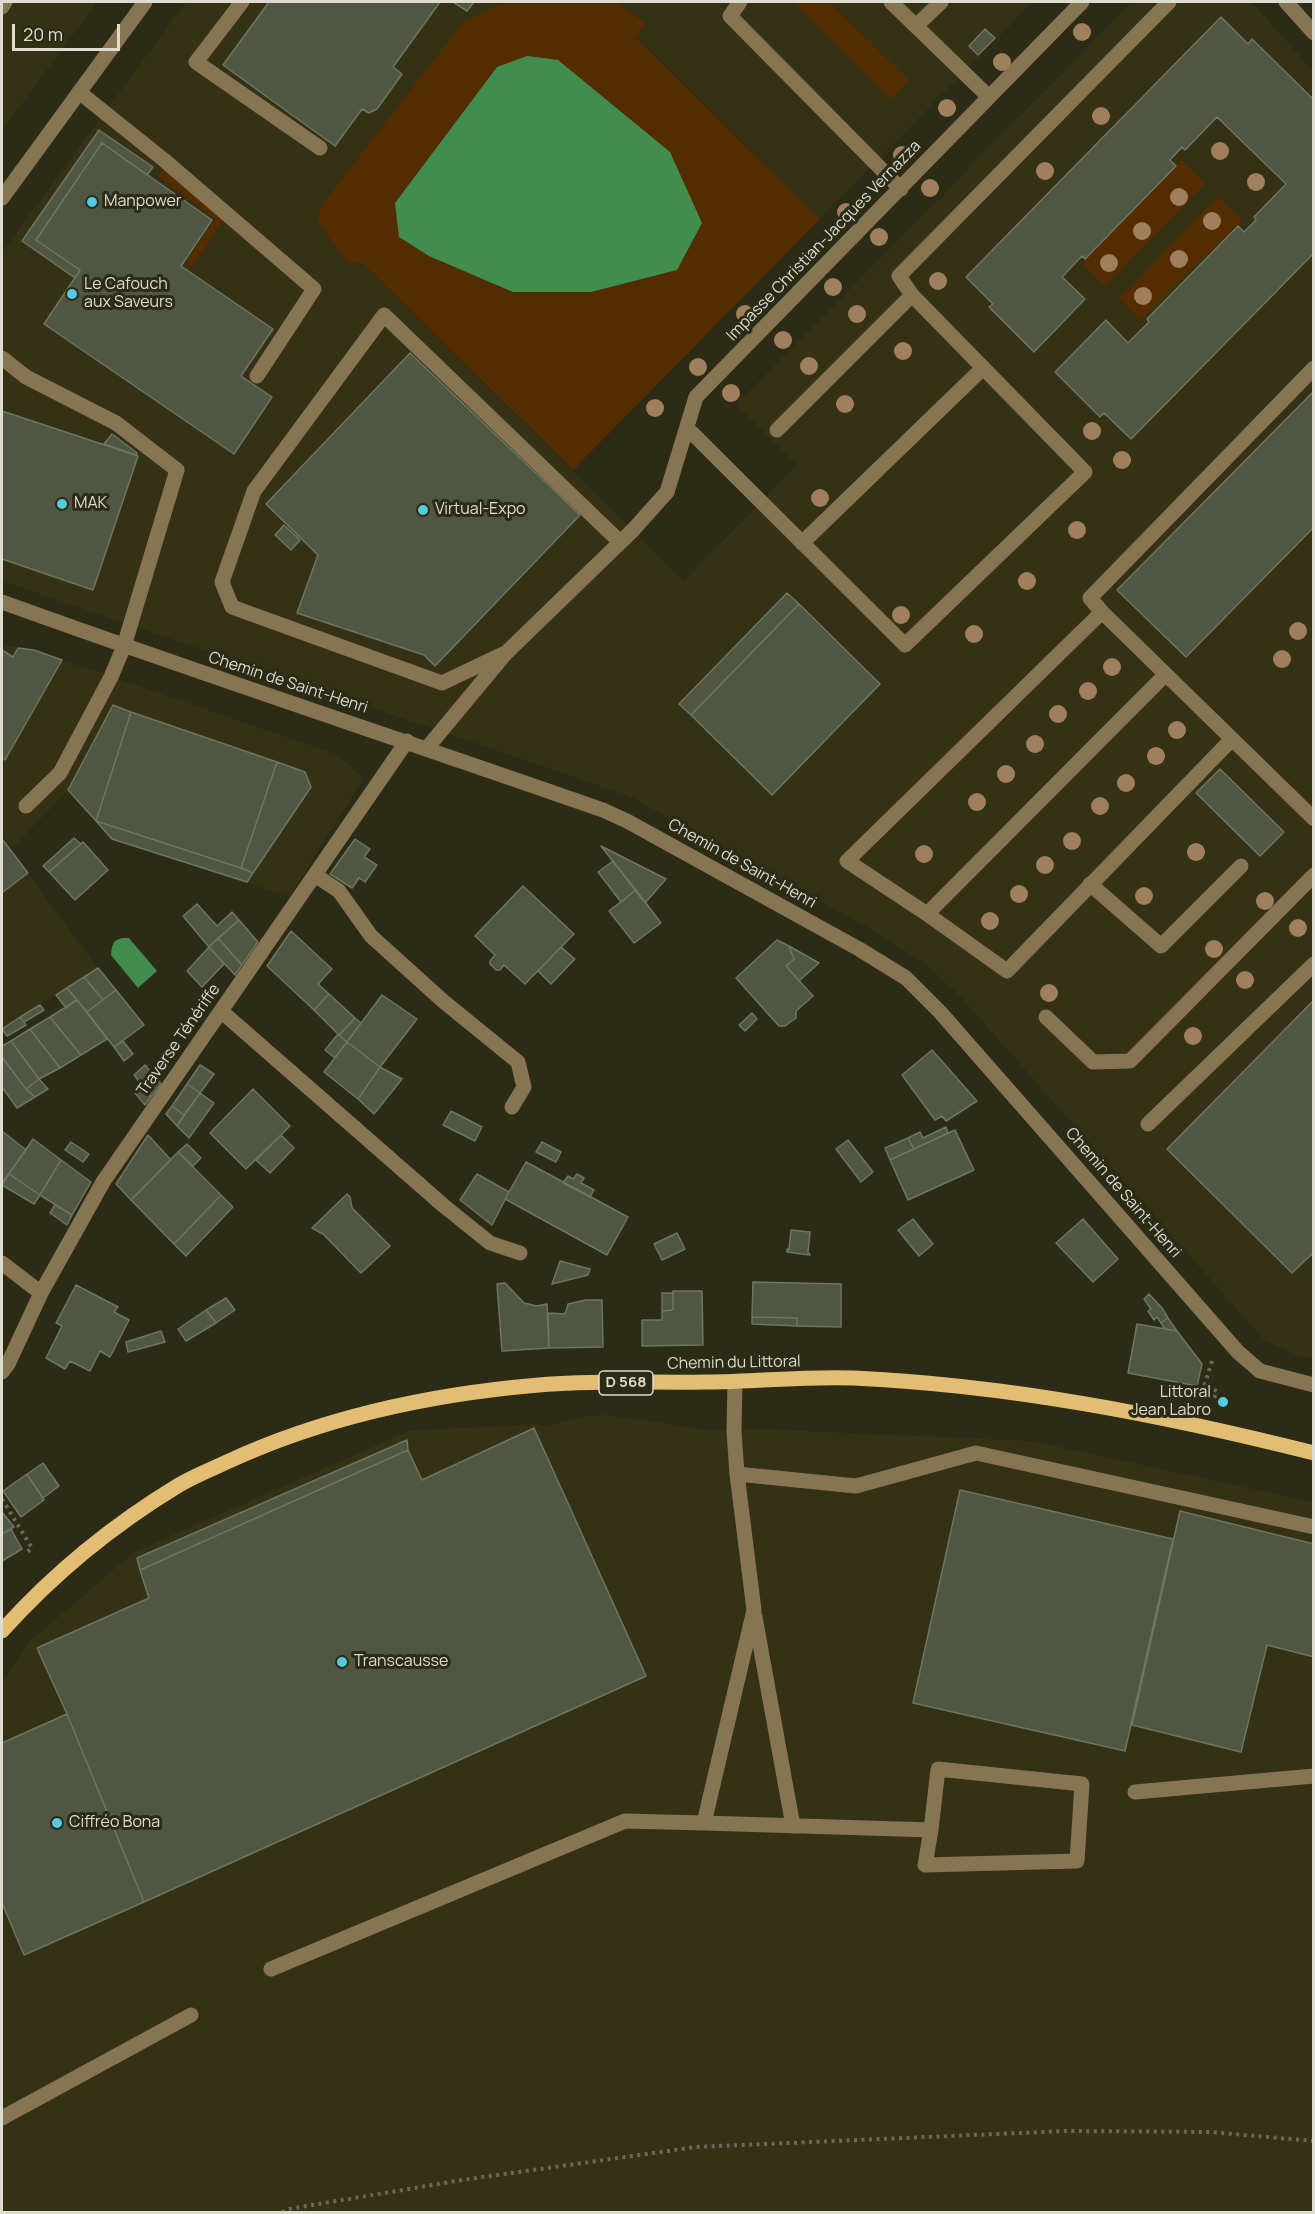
<!DOCTYPE html>
<meta charset="utf-8">
<style>
body{margin:0}
#map{position:relative;width:1315px;height:2214px;overflow:hidden;background:#2c2b16;font-family:Manrope,sans-serif}
canvas{display:block}
.frame{position:absolute;inset:0;border:3px solid #dddccf;pointer-events:none}
.scale{position:absolute;left:12px;top:24px;width:108px;height:27px;box-sizing:border-box;border:3px solid #dddccf;border-top:0;padding-left:8px;font-size:18px;line-height:21px;white-space:nowrap;color:#dddccf;-webkit-text-stroke:4px #2c2b16;paint-order:stroke}
</style>
<div id="map">
<canvas width="1315" height="2214"></canvas>
<div class="frame"></div>
<div class="scale">20 m</div>
</div>
<script>
const ctx = document.querySelector('canvas').getContext('2d');
ctx.lineJoin = 'round';
function fillPath(path, color) { ctx.fillStyle = color; ctx.fill(path, 'evenodd'); }
function trace(path, color, width, dash) { ctx.strokeStyle = color; ctx.lineWidth = width; ctx.lineCap = dash ? 'butt' : 'round'; ctx.setLineDash(dash || []); ctx.stroke(path); }
function label(font, color, halo, rows, align = 'center') {
  ctx.font = font + ' Manrope,sans-serif'; ctx.lineWidth = 6; ctx.setLineDash([]); ctx.textBaseline = 'middle'; ctx.strokeStyle = halo; ctx.fillStyle = color; for (const [text, x, y, turn = 0] of rows) {
    ctx.save(); ctx.translate(x, y); ctx.rotate((+turn || 0) * Math.PI / 180); ctx.textAlign = isNaN(turn) ? turn : align; if (halo) ctx.strokeText(text, 0, 0); ctx.fillText(text, 0, 0); ctx.restore();
  }
}
fillPath(new Path2D(`
 M2,2H97L2,131Z
 M186,2H506L463,23L323,203L318,219L347,263L363,264L684,581L797,465L736,405L1132,2H1252L1314,72L1313,1359L1295,1354L1264,1340L958,994L923,962L871,929L629,796L2,581V252Z
 M616,2H1033L820,219L636,37L646,23Z
 M2,645L34,650L336,754L364,778L289,897L112,839L68,791L10,850L98,968L2,1029Z
 M608,1415L707,1430L763,1429L1032,1441L1313,1502V2212H2V1683L29,1642L134,1552L409,1431L533,1424L548,1426L583,1416Z`), '#343115');
fillPath(new Path2D(`
 M506,2H616L646,23L636,38L820,219L573,470L363,264L347,263L317,219L323,203L463,22Z
 M793,2H829L909,80L890,100Z
 M1182,160L1205,184L1105,286L1084,267L1085,259Z
 M164,169L226,216L192,267L186,262L215,219L158,176Z
 M1218,197L1243,219L1140,320L1119,298Z`), '#532c00');
fillPath(new Path2D(`
 M527,56L558,60L670,152L702,223L677,270L591,292H513L429,256L399,237L395,203L497,67Z
 M122,938H129L157,971L138,988L111,955C112,945 112,941 122,938Z`), '#418c4e');
const building = new Path2D(`
 M269,2H440L393,67L402,74L377,109L369,113L362,109L335,146L223,65Z
 M453,2H474L467,11Z
 M1221,17L1248,44L1252,39L1314,100V253L1131,439L1104,413L1100,417L1055,372L1106,320L1128,343L1149,322L1147,319L1238,226L1244,232L1256,220L1254,217L1286,184L1217,117L1185,150L1182,147L1170,160L1176,166L1085,259L1082,256L1062,277L1085,299L1034,352L989,307L993,304L966,277Z
 M985,29L995,38L978,55L969,46Z
 M99,130L153,167L147,175L102,143L36,240L80,270L75,278L22,241Z
 M102,143L212,220L181,266L273,329L241,376L272,397L234,454L44,324L80,270L36,240Z
 M410,353L580,515L435,666L424,655L297,613L318,555L266,504Z
 M1314,391V527L1186,657L1117,590Z
 M2,411L138,456L93,590L2,559Z
 M112,434L137,453L136,455L104,444Z
 M284,525L300,540L291,550L275,535Z
 M787,593L799,604L691,715L679,704Z
 M799,604L880,684L772,795L691,715Z
 M18,648L34,650L62,660L5,760L2,758V650L13,657Z
 M113,705L131,712L96,821L68,790Z
 M131,712L277,762L241,868L96,821Z
 M277,762L305,772L311,787L253,873L241,868Z
 M1220,769L1284,832L1260,856L1196,793Z
 M96,821L241,868L253,873L247,882L112,839Z
 M74,838L81,844L49,872L43,866Z
 M2,839L28,873L3,892L2,890Z
 M355,839L370,849L364,857L377,865L365,882L359,878L352,888L330,874Z
 M83,842L108,870L75,900L49,872Z
 M601,846L666,879L645,903Z
 M613,861L636,890L621,902L598,872Z
 M523,886L574,934L525,984L504,965L500,970H496L490,964V961L495,955L475,936Z
 M636,890L661,923L634,943L609,911Z
 M197,904L217,926L232,912L239,920L209,947L183,916Z
 M239,920L258,942L242,965L218,938Z
 M291,931L332,969L318,984L329,994L314,1010L267,966Z
 M218,938L242,965L235,975L209,947Z
 M777,940L789,946L794,959L786,966L813,996L796,1011V1018L785,1026H779L736,978Z
 M789,946L819,963L799,981L786,966L794,959Z
 M209,947L224,964L202,987L187,971Z
 M561,947L575,959L551,984L538,971Z
 M98,968L116,990L103,1000L84,977Z
 M84,977L103,1000L87,1012L67,988Z
 M67,988L77,1000L66,1008L56,995Z
 M116,990L144,1025L114,1047L87,1012Z
 M329,994L355,1018L339,1035L314,1010Z
 M382,995L417,1019L380,1067L347,1042Z
 M77,1000L107,1039L81,1055L50,1017Z
 M1314,1000V1252L1292,1273L1167,1149Z
 M40,1005L44,1010L24,1022L20,1017Z
 M752,1013L757,1019L745,1031L739,1025Z
 M20,1017L26,1025L7,1036L2,1029Z
 M50,1017L81,1055L60,1068L30,1029Z
 M355,1018L361,1023L347,1042L339,1035Z
 M30,1029L60,1068L39,1079L11,1041Z
 M338,1034L347,1042L335,1058L325,1050Z
 M11,1041L39,1079L26,1089L2,1057V1046Z
 M123,1041L133,1054L124,1061L114,1047Z
 M347,1042L380,1067L358,1099L324,1072Z
 M932,1050L977,1101L946,1121L942,1116L935,1120L902,1075Z
 M2,1057L26,1089L35,1097L17,1108L2,1087Z
 M145,1065L161,1084L151,1097L134,1075Z
 M200,1065L214,1074L200,1093L187,1084Z
 M380,1067L402,1079L374,1114L358,1099Z
 M39,1079L48,1089L35,1097L26,1089Z
 M187,1084L200,1093L184,1115L172,1106Z
 M143,1087L151,1097L145,1105L135,1093Z
 M253,1089L290,1126L246,1169L210,1133Z
 M200,1093L214,1103L189,1138L177,1126Z
 M172,1106L184,1115L177,1126L166,1114Z
 M451,1111L482,1127L475,1141L443,1125Z
 M946,1127L948,1133L914,1149L908,1138L920,1132L923,1138Z
 M955,1130L974,1170L908,1200L890,1160Z
 M2,1131L26,1150L3,1182L2,1181Z
 M148,1135L171,1160L131,1200L116,1184Z
 M281,1135L294,1148L270,1173L256,1160Z
 M908,1138L914,1149L890,1160L885,1148Z
 M33,1139L61,1160L40,1195L9,1174Z
 M848,1140L873,1172L861,1182L836,1149Z
 M71,1142L89,1154L83,1162L65,1150Z
 M542,1142L561,1152L556,1162L536,1152Z
 M187,1144L201,1158L193,1166L178,1152Z
 M178,1152L221,1195L174,1244L131,1200Z
 M61,1160L91,1182L72,1215L40,1195Z
 M526,1162L628,1217L607,1255L505,1199Z
 M9,1174L40,1195L34,1204L2,1185Z
 M477,1174L509,1192L492,1225L460,1200Z
 M577,1174L584,1178L581,1183L594,1190L590,1197L563,1183L568,1176L573,1179Z
 M347,1194L350,1197L352,1208L390,1246L361,1273L323,1234L312,1228Z
 M221,1195L233,1207L186,1256L174,1244Z
 M55,1205L72,1215L67,1225L50,1213Z
 M913,1219L933,1244L919,1256L898,1230Z
 M1083,1219L1118,1259L1093,1282L1056,1243Z
 M791,1230L810,1232L808,1252L810,1255L787,1252V1249L789,1250Z
 M677,1233L685,1249L662,1260L654,1244Z
 M560,1261L590,1269L588,1275L552,1284Z
 M753,1282L841,1284V1327L797,1326V1318L752,1317Z
 M505,1283L524,1303L537,1306L547,1304L549,1348L502,1351L497,1284Z
 M76,1285L118,1307L114,1312L129,1320L110,1357L100,1351L90,1371L70,1361L65,1369L46,1358L62,1326L56,1323Z
 M673,1291H702L703,1345L642,1346V1320H662V1311L673,1310Z
 M662,1293H673V1310L662,1311Z
 M1149,1294L1162,1308L1168,1318L1161,1323L1157,1317L1154,1320L1148,1311L1151,1309L1144,1299Z
 M226,1298L235,1310L216,1323L206,1310Z
 M586,1300H602L603,1347L549,1348L548,1313L565,1314L568,1304Z
 M206,1310L216,1323L186,1341L178,1329Z
 M752,1317L797,1318V1326L752,1324Z
 M1168,1318L1177,1331L1165,1329L1161,1323Z
 M1137,1324L1177,1331L1202,1364L1197,1386L1128,1373Z
 M161,1331L165,1342L128,1352L126,1342Z
 M534,1428L646,1676L144,1902L67,1714L37,1648L149,1598L140,1570L408,1450L422,1480Z
 M407,1440L408,1450L140,1570L137,1558Z
 M43,1463L59,1486L43,1498L27,1474Z
 M27,1474L44,1500L21,1517L3,1491Z
 M960,1490L1173,1539L1125,1751L913,1703Z
 M1180,1511L1314,1544V1657L1267,1645L1241,1752L1132,1725Z
 M2,1512L14,1527L2,1534Z
 M11,1529L22,1549L2,1561V1534Z
 M67,1714L144,1902L24,1955L2,1903V1743Z`);
fillPath(building, '#4f5742');
trace(building, '#6d7660', 1.5);
trace(new Path2D(`
 M1212,1361L1204,1387L1217,1391L1213,1401
 M2,1499L32,1548L25,1554
 M282,2212L289,2209L462,2180L696,2147L1066,2131L1210,2132L1314,2141`), '#6a6957', 4, [3, 4.5]);
trace(new Path2D(`
 M242,2L196,62L320,148
 M740,2L730,16L901,189
 M891,2L989,97
 M1286,2L1314,33
 M2,7L5,2
 M916,26L941,2
 M79,92L164,160L314,289L257,376
 M2,198L145,2
 M2,358L26,377L116,423L177,470L124,646L111,677L60,773L26,806
 M687,428L905,645L1085,472L912,295L899,276L1169,2
 M777,430L912,295
 M802,543L983,368
 M2,602C201,674 403,740 603,810L627,821L859,949L906,978L940,1012L1238,1352L1260,1371L1314,1385
 M1102,612L1090,598L1314,368
 M503,654L442,683L232,607L222,582L254,491L384,315L620,542
 M1231,740L1007,971L927,914L847,861L1102,612L1314,819
 M427,748L506,653L633,530L667,492L696,397L1082,2
 M315,875L339,891L371,936L443,1001L518,1062L524,1087L512,1107
 M1090,884L1161,946L1241,866
 M927,914L1165,675
 M221,1011L444,1206L490,1243L520,1253
 M1046,1017L1093,1062L1130,1061L1314,875
 M1148,1124L1314,964
 M2,1263L41,1293
 M2,1372L8,1364L41,1293L103,1182L407,741
 M737,1474L856,1486L976,1453L1314,1527
 M755,1617L793,1826
 M1135,1792L1314,1776
 M704,1823L931,1830L925,1865L1077,1861L1082,1784L938,1769L931,1830
 M271,1969L625,1821L704,1823L754,1610L737,1474L734,1431L735,1382
 M2,2118L191,2015`), '#867452', 15);
trace(new Path2D(`
 M2,1631C53,1574 113,1525 179,1485C194,1476 212,1469 229,1461C327,1416 432,1394 539,1385C592,1380 652,1383 706,1382C755,1382 804,1376 853,1378C1008,1385 1163,1415 1314,1453`), '#e4bd74', 15);
ctx.fillStyle = '#9f7f5c';
for (const [x, y] of [
 [1082,32],
 [1002,62],
 [947,108],
 [1101,116],
 [1220,151],
 [902,155],
 [1045,171],
 [1256,182],
 [930,188],
 [1179,197],
 [846,212],
 [1212,221],
 [1142,231],
 [879,237],
 [1179,259],
 [1109,263],
 [938,281],
 [833,287],
 [1143,296],
 [745,314],
 [857,314],
 [783,340],
 [903,351],
 [809,366],
 [698,367],
 [731,393],
 [845,404],
 [655,408],
 [1092,431],
 [1122,460],
 [820,498],
 [1077,530],
 [1027,581],
 [901,615],
 [1298,631],
 [974,634],
 [1282,659],
 [1112,667],
 [1088,691],
 [1058,714],
 [1177,730],
 [1035,744],
 [1156,756],
 [1006,774],
 [1126,783],
 [977,802],
 [1100,806],
 [1072,841],
 [1196,852],
 [924,854],
 [1045,865],
 [1019,894],
 [1144,896],
 [1265,901],
 [990,921],
 [1298,928],
 [1214,949],
 [1245,980],
 [1049,993],
 [1193,1036]
]) { ctx.beginPath(); ctx.arc(x, y, 9, 0, 2 * Math.PI); ctx.fill(); }
for (const [x, y, r, color] of [
 [92,202,6,"#55cae0"],
 [72,294,6,"#55cae0"],
 [62,504,6,"#55cae0"],
 [423,510,6,"#55cae0"],
 [1223,1402,6,"#55cae0"],
 [342,1662,6,"#55cae0"],
 [57,1823,6,"#55cae0"]
]) { const dot = new Path2D(); dot.arc(x, y, r, 0, 2 * Math.PI); ctx.fillStyle = color; ctx.fill(dot); trace(dot, '#2c2b16', 2); }
for (const [x, y, w] of [
 [626,1383,54]
]) { const box = new Path2D(); box.roundRect(x - w / 2, y - 12, w, 24, 4.5); ctx.fillStyle = '#2c2b16'; ctx.fill(box); trace(box, '#dddccf', 1.5); }
label('bold 15px', '#dddccf', null, [
 ["D 568",626,1383]
]);
label('16px', '#dddccf', '#2c2b16', [
 ["Manpower",104,202],
 ["Le Cafouch",84,285],
 ["aux Saveurs",84,303],
 ["MAK",74,504],
 ["Virtual-Expo",435,510],
 ["Littoral",1211,1393,"right"],
 ["Jean Labro",1211,1411,"right"],
 ["Transcausse",354,1662],
 ["Ciffréo Bona",69,1823]
], 'left');
label('16px', '#dddccf', '#2c2b16', [
 ["Impasse Christian-Jacques Vernazza",824,241,-46],
 ["Chemin de Saint-Henri",288,683,18],
 ["Chemin de Saint-Henri",742,864,29],
 ["Traverse Ténériffe",179,1040,-55],
 ["Chemin de Saint-Henri",1123,1193,49],
 ["Chemin du Littoral",734,1363,-1]
]);
</script>
